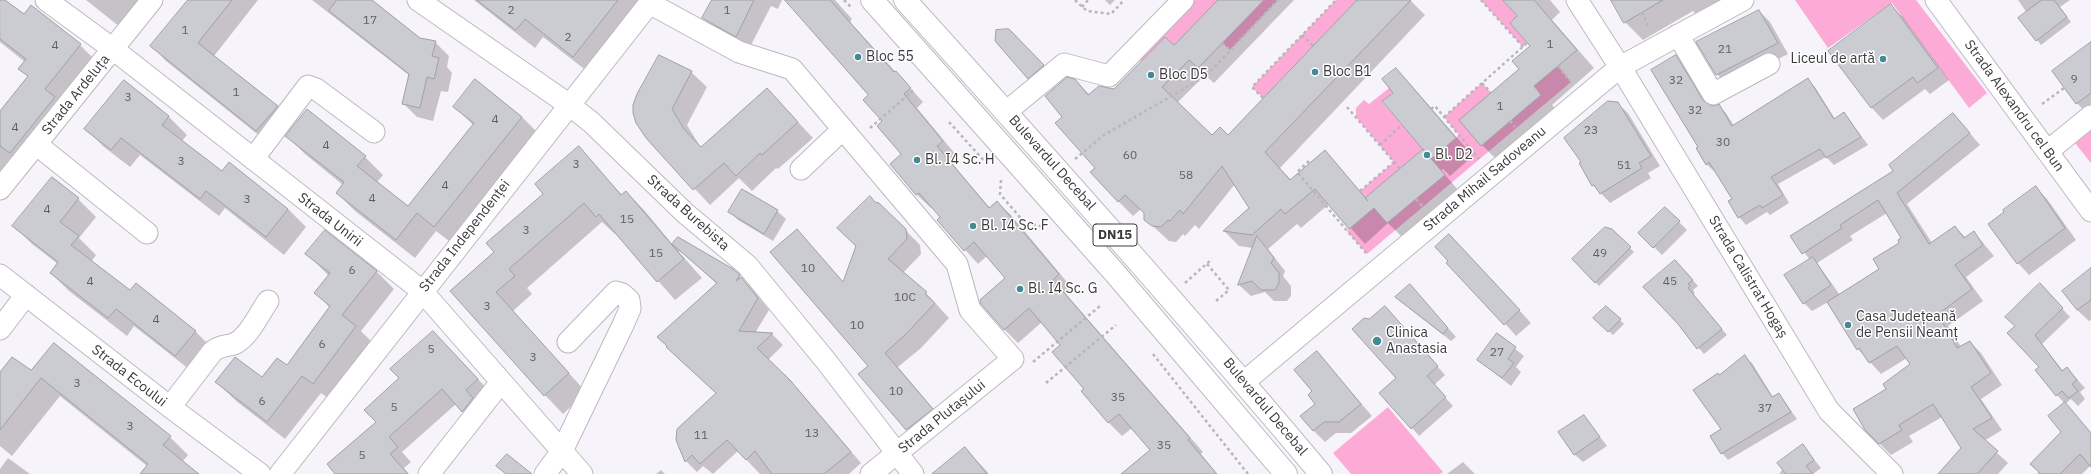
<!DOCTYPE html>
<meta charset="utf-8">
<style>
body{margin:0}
canvas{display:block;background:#f7f3fa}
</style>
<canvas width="2091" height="474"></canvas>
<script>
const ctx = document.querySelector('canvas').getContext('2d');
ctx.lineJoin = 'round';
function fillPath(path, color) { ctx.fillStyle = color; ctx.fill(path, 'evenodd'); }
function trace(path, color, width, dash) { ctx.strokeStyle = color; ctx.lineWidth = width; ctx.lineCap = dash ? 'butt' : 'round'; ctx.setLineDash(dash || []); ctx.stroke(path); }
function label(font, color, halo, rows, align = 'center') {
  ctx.font = font + ' "IBM Plex Sans",sans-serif'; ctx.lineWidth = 3; ctx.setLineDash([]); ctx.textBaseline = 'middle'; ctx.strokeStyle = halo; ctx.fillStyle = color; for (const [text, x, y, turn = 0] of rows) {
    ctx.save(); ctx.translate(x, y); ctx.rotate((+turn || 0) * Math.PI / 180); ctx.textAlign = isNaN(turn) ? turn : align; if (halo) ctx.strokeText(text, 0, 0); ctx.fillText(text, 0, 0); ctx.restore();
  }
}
fillPath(new Path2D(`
 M1183,0H1218L1174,45L1165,37L1141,61L1132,53Z
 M1264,0H1278L1230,50L1222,43Z
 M1336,0H1357L1263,98L1252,87Z
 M1481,0H1503L1517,16L1510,23L1527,43L1523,47Z
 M1795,0H1916L1987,93L1969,108L1892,3L1828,48Z
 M1558,66L1571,82L1367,254L1347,231L1374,208L1387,223L1444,175L1431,159L1459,135L1444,117L1482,83L1491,93L1481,146L1541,95L1534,86Z
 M1389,88L1393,92L1382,102L1423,149L1365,198L1360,191L1394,162L1356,117V108L1364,100L1369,104Z
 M2091,131V163L2075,143Z
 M1388,407L1443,472L1440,474H1351L1333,453Z`), '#fcaad6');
fillPath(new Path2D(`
 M0,0H4L24,16L31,6L80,45L98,63L64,107L72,116L28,171L16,161L0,182V112L28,77L20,68L25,62L0,42Z
 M86,0H149L125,31Z
 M189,0H258L214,56L278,106L292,121L271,145L166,61L152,46Z
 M312,0H370L420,39L435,42L449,56L447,67L452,73L448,92L441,91L433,121L417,117L403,103L410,76Z
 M474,0H650L592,75L543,37L535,48Z
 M713,0H782L778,9L771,6L749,49L717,32L704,18Z
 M786,0H835L852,19L850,22L923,102L917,108L956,155L949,160L990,208L997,202L1011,215L1072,288L1066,294L1203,452L1201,454L1217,474H1123L1151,450L1132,428L1122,436L1109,423L1083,392L1086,389L1062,345L1042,322L1018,343L1004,329L1006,278L987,256L978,264L938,220L941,217L932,207L931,208L917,195L891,164L902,154L870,95Z
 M1105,0H1115L1110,5Z
 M1219,0H1294L1214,83L1205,75L1177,103L1211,136H1228L1359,0H1410L1425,15L1280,168L1291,180L1325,152L1366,198L1427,154L1394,93L1396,69L1413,87L1473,156L1450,176L1443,169L1441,170L1459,191L1403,238L1388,223L1365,244L1329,204L1301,228L1297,224L1268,249L1285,271L1283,276L1291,286V296L1287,301H1274L1265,292L1251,296L1239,285L1253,248L1239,246L1224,231L1251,208L1235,184L1199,229L1195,225L1185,236L1183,234L1176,242L1169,241L1145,219V213L1141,209L1133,216L1118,201L1064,117L1075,80L1090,95L1114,90L1174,46Z
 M1505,0H1550L1560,12L1552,20L1594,68L1552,105L1559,113L1500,163L1482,145L1531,46L1519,16Z
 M1612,0H1728L1699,17L1693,11L1643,40L1625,22Z
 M2018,0H2070L2060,7L2071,22L2041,45L2020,18L2027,13Z
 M1891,6L1903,17L1949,80L1930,94L1925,89L1883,120L1872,108L1830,51Z
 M1759,11L1770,22L1788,54L1727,85L1717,74Z
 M1009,30L1047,70L1032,82L1028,78Z
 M2091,44V114L2089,116L2077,103Z
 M1676,56L1683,63L1707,104L1712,107L1719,106L1726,113L1734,126L1808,80L1815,87L1835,119L1844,113L1868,145L1834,165L1826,157L1778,184L1789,203L1770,215L1767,212L1746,225L1739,217L1733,199L1715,170L1714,171L1706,164L1700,147Z
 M691,72L707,87L687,125L701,148L782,105L813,138L778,169L776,168L752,191L739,178L710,205L647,138Z
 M124,81L169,117L187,135L182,141L222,172L288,209L306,227L284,255L225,208L219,216L140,155L130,167L104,147L86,129Z
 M1617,103L1628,113L1660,166L1648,173L1651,178L1610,203L1593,185Z
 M455,107L522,117L540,135L453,244L436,231L415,258L355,211L337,193L343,185L305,154L287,136L365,157L383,175L377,182L409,207L473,125Z
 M1953,114L1980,145L1907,204L1932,243L1955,227L1966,238L1974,232L1994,256L1966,277L1983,301L1948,326L1961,347L1970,342L1981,353L2002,385L1981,399L2002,430L1984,441L2008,463L1998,474H1939L1962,448L1942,417L1909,436L1913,442L1891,455L1866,430L1888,390L1911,364L1907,358L1881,374L1858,349L1828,302L1812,311L1804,303L1810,260L1792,236L1895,171ZM1887,213L1902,238L1901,243L1881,269L1840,295L1817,263L1853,240L1850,236Z
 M579,148L622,195L626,192L644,210L673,245L739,276L752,289L769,310L755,333L772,334L783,345L768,360L801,393L861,463L849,474H760L738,451L713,474L703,466L697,472L686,461L677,440L717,394L667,347L717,284L680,250L679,252L702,278L675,300L616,233L615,234L602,222L527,288L532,294L513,311L586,392L563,414L545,395L452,291L496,252L545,194Z
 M52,178L78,199L96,217L79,238L96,255L91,262L130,292L195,331L213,349L194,373L134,326L127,336L69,291L51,273L58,264L32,244L14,226Z
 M2036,188L2047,199L2076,240L2029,275L2018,263L2005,212Z
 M742,190L777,211L786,219L773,241L738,220L730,212Z
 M875,203H879L920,245L921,254L903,273L926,293L949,318L921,348L898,367L946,424L921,444L860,374L869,367L797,230L844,283Z
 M1665,208L1687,230L1662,255L1640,233Z
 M1611,230L1634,252L1599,286L1573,259Z
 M1461,247L1531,323L1516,336L1450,261Z
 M307,254L376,271L394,289L361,331L374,344L332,401L321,393L285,439L235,400L217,382L262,379L287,366L330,308L316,293L329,276Z
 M1681,267L1698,286L1693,290L1695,293L1692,295L1727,335L1704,354L1678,324Z
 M2091,269V320L2089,321L2077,310Z
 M2048,293L2070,317L2042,344L2063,371L2067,368L2085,388L2080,392L2085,399L2078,406L2071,399L2065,404L2091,433V465L2082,474H2037L2063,432L2065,404L2036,371L2041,367L2008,333Z
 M1418,294L1456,337L1451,341L1396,298Z
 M1385,307L1445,375L1434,385L1453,406L1419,436L1412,428L1397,379L1370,320Z
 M1620,320L1624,324L1613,335L1599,322Z
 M1497,334L1524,356L1516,367L1521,372L1511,386L1478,360Z
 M447,346L492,394L477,425L456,404L402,452L411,462L404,468L409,474H337L377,422Z
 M1317,352L1372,416L1351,433H1336L1325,442L1313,430L1317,404L1313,392Z
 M1745,357L1752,363L1773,397L1779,394L1797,419L1728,460L1722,453L1711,436L1722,429L1719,376Z
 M32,372L170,437L188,455L182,462L198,474H144L147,466L60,396L12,456L0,446V374Z
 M1584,416L1607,446L1583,462L1574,454Z
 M1803,446L1821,468L1813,474H1779Z
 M965,449L983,467L989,474H941Z
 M8,458L30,474H0V469Z
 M1463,462L1475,474H1447Z
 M661,470L665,474H656Z`), '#0003');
const building = new Path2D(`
 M0,0H5L24,14L31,5L81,44L45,89L55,97L10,153L0,146V111L28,76L18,69L26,59L0,39Z
 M188,0H232L198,43L278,106L256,131L150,46Z
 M337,0H372L420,38L436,41L432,56L439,58L434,79L427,77L420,108L402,104L409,74L329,11Z
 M477,0H618L573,57L525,19L516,30Z
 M712,0H754L736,37L702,18Z
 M785,0H830L894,72L896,71L911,88L904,94L943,141L937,146L989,208L997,201L1059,274L1053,280L1190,438L1188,440L1217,474H1121L1150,450L1119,414L1108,423L1081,391L1084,389L1052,352L1060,345L1029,308L1004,330L981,304L980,300L1005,278L974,242L964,251L937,220L940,217L919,193L916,195L890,164L901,154L877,126L882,121L863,100L868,95Z
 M1218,0H1264L1198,68L1189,60L1162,87L1212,135L1220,127L1228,135L1357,0H1411L1265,152L1290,180L1325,150L1368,201L1365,198L1423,149L1445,175L1387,223L1374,208L1349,229L1315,189L1285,214L1281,209L1252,235L1223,231L1249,208L1222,166L1183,214L1180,210L1170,221L1168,220L1161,227L1152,226L1144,220V213L1125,195L1118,202L1090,172L1095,168L1055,123L1062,117L1045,96L1067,77L1075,79L1088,95L1099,86L1114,89L1165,37L1174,45Z
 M1503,0H1534L1577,50L1534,86L1541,95L1481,146L1459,120L1519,69L1512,61L1530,46L1510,23L1517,16Z
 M1611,0H1663L1624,23Z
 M2042,0H2054L2067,17L2036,41L2018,18Z
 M1891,4L1938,68L1917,83L1913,77L1871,108L1828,51Z
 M1759,10L1778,43L1716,75L1696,42Z
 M1009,29L1044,65L1028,79L995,41L996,30Z
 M2091,42V93L2076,104L2052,71Z
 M659,55L692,71L672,109L684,129L701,147L767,88L798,122L762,155L760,153L736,176L724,163L693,190L646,138L636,123L633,113V105L637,94Z
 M1676,55L1703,100L1712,106L1719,104L1732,126L1808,78L1834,119L1844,112L1861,137L1826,158L1820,149L1771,177L1783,195L1762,208L1760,205L1738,218L1728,201L1732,199L1709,162L1706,165L1696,148L1698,147L1651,70Z
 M1396,68L1456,138L1431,159L1382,101L1393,93L1382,79Z
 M475,79L522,117L434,227L417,213L396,240L336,193L344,182L285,136L307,109L366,156L357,166L408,206L474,123L453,107Z
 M124,80L169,116L162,125L222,171L229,162L288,209L266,237L206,191L200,199L121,138L111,150L84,129Z
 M1608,101L1618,102L1651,156L1639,163L1642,168L1600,194L1594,185L1592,186L1579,163L1581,162L1564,138Z
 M1953,113L1970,133L1897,193L1929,244L1955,226L1964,238L1974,231L1983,245L1955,265L1972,289L1938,314L1957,348L1970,341L1991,373L1971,387L1992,418L1973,429L1998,451L1977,474H1938L1961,448L1933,404L1899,425L1902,430L1879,444L1865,430L1853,409L1886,389L1883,384L1910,364L1897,346L1869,363L1859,348L1857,350L1827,302L1879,269L1873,259L1899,243L1898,240L1901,238L1878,200L1840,225L1842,228L1802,254L1790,236L1893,171L1889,165Z
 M579,146L621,195L626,191L684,259L657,282L599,214L596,217L584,203L509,269L515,276L496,292L569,373L544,396L450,291L494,252L486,243L543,194L535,184Z
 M52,177L79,198L60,222L79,236L71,245L130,290L136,283L196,331L175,356L116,309L108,318L50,273L58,262L12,226Z
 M2036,186L2065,228L2017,264L1988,224L2004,212L2003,210Z
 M742,189L778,210L764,234L728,212Z
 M870,196L875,202L879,203L906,229L907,239L888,259L927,292L925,294L935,303L906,334L885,353L933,409L906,430L858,374L868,366L770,252L797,229L843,282L856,246L837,228Z
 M1665,207L1680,221L1653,248L1638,233Z
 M1605,227L1612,229L1631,247L1595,283L1572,259Z
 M325,230L377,271L342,315L356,326L313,384L302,376L267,422L215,382L235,357L262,377L277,358L287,365L330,306L314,293L330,273L305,254Z
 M1449,234L1520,310L1504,325L1446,263L1448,261L1435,247Z
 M1257,236L1274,258L1271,263L1279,273V283L1275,290H1261L1252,281L1238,285Z
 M678,237L733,269L740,275L736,281L741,277L758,298L739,331L773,333L757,348L790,380L851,452L824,474H772L755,451L746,460L727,440L700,464L692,455L685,462L676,440L677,429L716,393L666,347L667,346L657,337L717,283L672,244Z
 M1813,257L1831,285L1803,304L1784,275Z
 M1675,260L1693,280L1688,284L1690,286L1688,288L1722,329L1697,349L1678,324L1643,287Z
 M2091,268V300L2077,310L2062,291Z
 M2040,283L2063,308L2035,335L2062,371L2067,367L2077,380L2072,384L2078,391L2069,398L2062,391L2056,396L2035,370L2039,367L2007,333L2015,326L2005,317Z
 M1410,284L1448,328L1443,334L1395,297Z
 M1385,306L1438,366L1427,376L1446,397L1411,429L1379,393L1396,378L1352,329L1364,318L1369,319Z
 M1606,306L1621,319L1608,332L1593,318Z
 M433,331L478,379L466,390L473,398L462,412L442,389L389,437L398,447L390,454L408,474H335L327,464L376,422L364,410L399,378L390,369Z
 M1497,333L1516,347L1508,359L1514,363L1502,378L1477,360Z
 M54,343L171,436L163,445L199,474H140L148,464L41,378L0,430V372L12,357L31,370Z
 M1317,351L1361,404L1339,422H1324L1313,431L1300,416L1315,404L1308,395L1312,391L1294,370Z
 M1745,355L1772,397L1779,393L1791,412L1721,454L1710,436L1721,429L1693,390L1718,373L1719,375Z
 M2065,402L2091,433V467L2080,454L2060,474H2041L2030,464L2061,432L2048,416Z
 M1584,415L1600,437L1574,455L1558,432Z
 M1803,444L1814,460L1806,466L1813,474H1786L1777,463Z
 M965,447L987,474H932Z
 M507,454L532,474H506L496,466Z`);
fillPath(building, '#cbcbd2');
trace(building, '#a0a0a7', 1);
const minor = new Path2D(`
 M46,0L113,49L422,291L582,474
 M418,0L568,104L591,122L685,213L747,265L826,361L913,474
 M1577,0L1627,78L1829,411L1892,474
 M1936,0L2091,211
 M649,3L739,52L792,69L957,264L970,310L1013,359L871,474
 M1678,35L1713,94L1769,64
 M1006,112L1064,64L1109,76L1183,0
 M36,144L147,233
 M2048,151L2091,116
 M253,159L308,86L316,89L374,132
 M801,169L843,129
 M0,189L152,0
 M0,275L170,407L260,474
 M0,329L26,295
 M1244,382L1620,67L1743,0
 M170,407L213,351C223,344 226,347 234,344C249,337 259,314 268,301
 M280,474L652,0
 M429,474L501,382
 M545,474L562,451L623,325L630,309L629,300L622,294L616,292L568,342`);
const major = new Path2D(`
 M872,0L1114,272L1286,474
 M905,0C1046,156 1186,313 1321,474`);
trace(minor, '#bcb9c0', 23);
trace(major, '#bcb9c0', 24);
trace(new Path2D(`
 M844,0L851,7
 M1075,0L1087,11L1111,14L1124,0
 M1481,0L1523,47
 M1082,7L1088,0
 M1642,12L1648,26
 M1302,35L1313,46
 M1222,43L1230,50
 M1558,66L1570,81
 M1482,83L1491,93
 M1263,98L1252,87L1336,0
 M2042,104L2064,88
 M1347,107L1400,169
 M1431,109L1435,106L1479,159
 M1444,117L1527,43
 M1510,121L1515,127
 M949,122L987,164
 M870,128L915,89
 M1380,145L1402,125
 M1075,159L1104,135L1206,76L1278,0
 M1309,161L1297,172L1366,253
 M1001,180L1000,194L1024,222L1044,227
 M1360,191L1394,162
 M1416,199L1422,206
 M1207,264L1229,290L1216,301
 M1185,283L1212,259
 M1153,354L1248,474
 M1033,362L1100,306
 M1046,383L1116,325`), '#b9b6bb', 2.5, [3, 3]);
trace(minor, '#fff', 21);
trace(major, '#fff', 22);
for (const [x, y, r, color] of [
 [858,57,4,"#448a95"],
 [1883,59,4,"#448a95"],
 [1315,72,4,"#448a95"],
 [1151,75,4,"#448a95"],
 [1427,155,4,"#448a95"],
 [917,160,4,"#448a95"],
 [973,226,4,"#448a95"],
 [1020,289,4,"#448a95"],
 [1848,325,4,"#448a95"],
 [1377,341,5,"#448a95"]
]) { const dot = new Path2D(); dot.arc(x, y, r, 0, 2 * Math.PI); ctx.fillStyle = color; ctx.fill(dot); trace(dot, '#fff', 1.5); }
label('12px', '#5f5e62', null, [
 ["2",511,11],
 ["1",727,11],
 ["17",370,21],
 ["1",185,31],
 ["2",568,38],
 ["1",1550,45],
 ["4",55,46],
 ["21",1725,50],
 ["9",2074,80],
 ["32",1676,81],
 ["1",236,93],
 ["3",128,98],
 ["1",1500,107],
 ["32",1695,111],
 ["4",495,120],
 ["4",15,128],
 ["23",1591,131],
 ["30",1723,143],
 ["4",326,146],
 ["60",1130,156],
 ["3",181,162],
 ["3",576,165],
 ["51",1624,166],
 ["58",1186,176],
 ["4",445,186],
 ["4",372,199],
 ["3",247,200],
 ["4",47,210],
 ["15",627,220],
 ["3",526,231],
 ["15",656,254],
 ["49",1600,254],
 ["10",808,269],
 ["6",352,271],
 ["4",90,282],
 ["45",1670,282],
 ["10C",905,298],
 ["3",487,307],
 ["4",156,320],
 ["10",857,326],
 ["6",322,345],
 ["5",431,350],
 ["27",1497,353],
 ["3",533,358],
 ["3",77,384],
 ["10",896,392],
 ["35",1118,398],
 ["6",262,402],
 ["5",394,408],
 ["37",1765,409],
 ["3",130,427],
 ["13",812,434],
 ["11",701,436],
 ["35",1164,446],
 ["5",362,456]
]);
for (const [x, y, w] of [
 [1115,235,44]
]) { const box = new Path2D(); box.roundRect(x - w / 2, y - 11, w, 22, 3); ctx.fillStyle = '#fff'; ctx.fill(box); trace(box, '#3b3a3c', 1); }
label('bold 13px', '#3b3a3c', null, [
 ["DN15",1115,235]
]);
label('14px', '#3b3a3c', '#fff', [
 ["Bloc 55",866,57],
 ["Liceul de artă",1875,59,"right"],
 ["Bloc B1",1323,72],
 ["Bloc D5",1159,75],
 ["Bl. D2",1435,155],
 ["Bl. I4 Sc. H",925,160],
 ["Bl. I4 Sc. F",981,226],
 ["Bl. I4 Sc. G",1028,289],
 ["Casa Județeană",1856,317],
 ["de Pensii Neamț",1856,333],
 ["Clinica",1386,333],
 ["Anastasia",1386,349]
], 'left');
label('14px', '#3b3a3c', '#fff', [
 ["Strada Ardeluța",76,95,-51],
 ["Strada Alexandru cel Bun",2014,106,54],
 ["Bulevardul Decebal",1052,163,48],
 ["Strada Mihail Sadoveanu",1485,179,-40],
 ["Strada Burebista",688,213,42],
 ["Strada Unirii",330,220,38],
 ["Strada Independenței",465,236,-52],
 ["Strada Calistrat Hogaș",1748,277,59],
 ["Strada Ecoului",129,376,38],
 ["Bulevardul Decebal",1265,407,50],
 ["Strada Plutașului",942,417,-39]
]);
</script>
